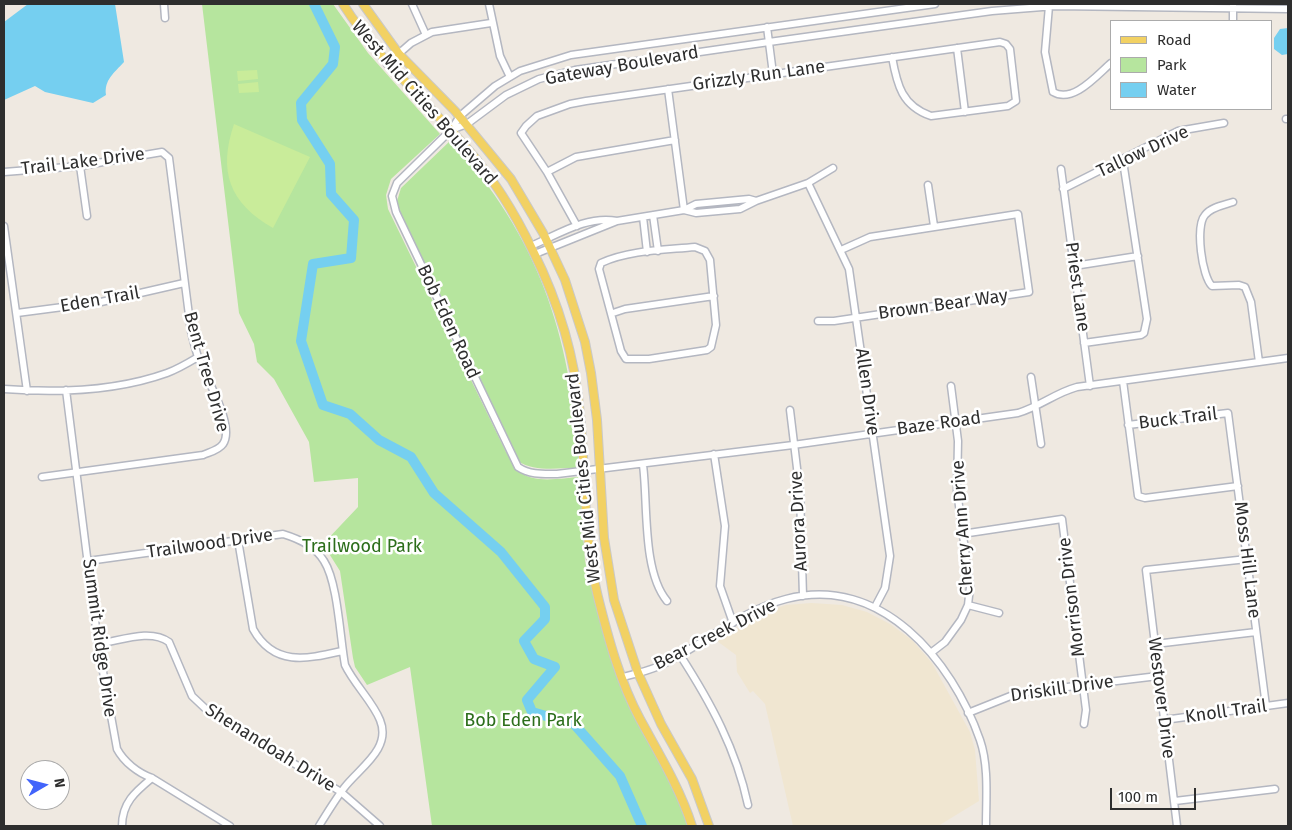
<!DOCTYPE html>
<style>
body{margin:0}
#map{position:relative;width:1292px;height:830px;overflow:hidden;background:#efe9e1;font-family:"Fira Sans",sans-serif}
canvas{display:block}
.frame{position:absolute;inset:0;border:5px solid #2e2e2e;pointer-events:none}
.legend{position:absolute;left:1110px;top:20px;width:162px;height:90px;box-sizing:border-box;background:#fff;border:1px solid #ababab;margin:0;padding:6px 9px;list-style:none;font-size:15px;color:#2e2e2e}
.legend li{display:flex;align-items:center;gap:10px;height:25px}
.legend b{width:25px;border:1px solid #ababab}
.north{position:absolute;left:20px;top:760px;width:50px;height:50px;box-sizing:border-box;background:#fff;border:1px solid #ababab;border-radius:50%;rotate:82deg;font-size:14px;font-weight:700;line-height:20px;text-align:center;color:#2e2e2e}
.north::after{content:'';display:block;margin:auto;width:18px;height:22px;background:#4264fb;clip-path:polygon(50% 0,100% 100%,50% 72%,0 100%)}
.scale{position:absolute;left:1110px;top:788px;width:86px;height:22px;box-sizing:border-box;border:2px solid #2e2e2e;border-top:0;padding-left:6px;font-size:15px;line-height:18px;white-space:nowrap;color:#2e2e2e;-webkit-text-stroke:4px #fff;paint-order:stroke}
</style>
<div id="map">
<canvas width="1292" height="830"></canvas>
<div class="frame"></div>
<ul class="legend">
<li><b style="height:6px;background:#f2d163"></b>Road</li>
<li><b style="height:14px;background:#b6e59e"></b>Park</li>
<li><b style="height:14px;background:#75cff0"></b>Water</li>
</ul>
<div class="north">N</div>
<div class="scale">100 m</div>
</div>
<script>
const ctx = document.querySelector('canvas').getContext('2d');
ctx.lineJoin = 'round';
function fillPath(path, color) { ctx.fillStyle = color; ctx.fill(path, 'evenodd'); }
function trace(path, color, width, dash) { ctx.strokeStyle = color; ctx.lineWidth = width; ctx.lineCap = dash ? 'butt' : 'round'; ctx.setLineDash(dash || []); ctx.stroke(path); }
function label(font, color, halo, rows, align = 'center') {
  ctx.font = font + ' "Fira Sans",sans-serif'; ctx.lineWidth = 5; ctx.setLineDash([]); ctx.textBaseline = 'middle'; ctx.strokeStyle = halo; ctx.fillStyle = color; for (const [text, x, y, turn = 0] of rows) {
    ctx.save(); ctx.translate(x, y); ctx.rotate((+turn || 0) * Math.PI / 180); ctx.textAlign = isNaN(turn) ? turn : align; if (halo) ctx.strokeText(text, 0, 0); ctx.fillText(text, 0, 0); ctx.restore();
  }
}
fillPath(new Path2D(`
 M811,603L842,605L867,612L890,624L912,640L932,663L970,732L975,750L979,801L938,826H793L765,704L753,691L750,693L737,672L736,655L717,641L763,613L786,605Z`), '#f0e6d1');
fillPath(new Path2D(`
 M202,4H333L368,53L440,134L391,179L386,195L388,209L506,452C510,458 514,467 520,472C534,484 562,478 579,477L585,561L604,635L674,786L689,826H432L410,667L367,685L355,667L353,658L340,571L323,544L358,507V478L314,482L309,442L274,379L257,362L254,344L239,313Z
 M451,140C539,239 570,332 579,463L576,468C557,468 534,472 518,461L400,217L397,201L401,188Z`), '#b6e59e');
fillPath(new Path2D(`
 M257,70L258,79L238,81L237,71Z
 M258,82L259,92L239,93L238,84Z
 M234,124L310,157L273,228C229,203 218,171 234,124Z`), '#c9ec9a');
fillPath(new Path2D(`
 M28,4H115L124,62C114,73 104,80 106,95L93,103L45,92L35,86L4,100V22Z
 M1288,28V54L1282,55L1274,49V38L1280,29Z`), '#75cff0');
trace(new Path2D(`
 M314,4L335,47L333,64L301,103L302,120L330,164L331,194L354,220L351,258L313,264L301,341L323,405L350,414L379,440L411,457L434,493L501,552L545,607V619L524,641L534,659L555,667L527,700L532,712L574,724L620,776L642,826`), '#75cff0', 10);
const minor = new Path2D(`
 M164,4L165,18
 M412,4L426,35
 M489,4L500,56L510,77
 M935,4L571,55L520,71L495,86L460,116L451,130L397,183L392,196L396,212L518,467C530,475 543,474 557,474L793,445L1018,413C1041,406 1055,393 1077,387L1288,358
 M1049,6L1045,52L1053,92C1073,104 1097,75 1111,63
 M1233,21V4
 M767,27L773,74
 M957,48L965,112
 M387,64L411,43L432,32L491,23
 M668,89L684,210
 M1286,119H1288
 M451,130L467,124L506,95L539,79L575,70L769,42L992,11L1055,6L1288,9
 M80,166L87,216
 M1061,169L1090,386
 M4,172L80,166L162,152L169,158L191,331C193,339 195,348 198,357C204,375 236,426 223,444C219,450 210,452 203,455L42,477
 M547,172L576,157L675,140
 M808,183L849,269L890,556L885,588L875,607
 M928,185L934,226
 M1063,189L1178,131L1224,123
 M1233,202C1224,205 1211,207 1205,215C1195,226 1202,277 1212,286L1239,285L1245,287L1251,302L1259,362
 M684,210L696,213L740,209L756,201L808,183L833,168
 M653,215L658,251
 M643,217L647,252
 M4,226L27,391
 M577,226L547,172L521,133L526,126L537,116L570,104L586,101L1000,42L1006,44L1010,49L1016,101L1008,106L931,116C902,106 897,85 892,57
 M531,246C557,235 587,215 617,221
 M695,247L705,251L710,260L716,325L711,347L707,350L649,359H626L621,351L599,269L601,263C629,250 665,250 695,247Z
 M535,254L617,221L684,210L696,204L749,199L756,201
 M1074,266L1138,256
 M17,313L101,302L184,283
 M613,313L625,309L714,296
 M818,321H834L1029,292L1018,214L870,237L841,250
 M1084,343L1141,335L1144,333L1147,319L1123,161
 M1031,377L1041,444
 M1123,381L1138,496L1145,498L1238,486
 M4,389C57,393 117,391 167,373C178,369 188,363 198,357
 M66,390L98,644L117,749C124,762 138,773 152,778L230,826
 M790,410L800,493L803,596
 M1128,425L1228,413L1266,706
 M714,454L725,526L720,586L733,623
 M643,465C648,503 642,571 667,601
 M962,534L1062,519L1086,710L1084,724
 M238,540L253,629C274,667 307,659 342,651
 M88,561L283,534C299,539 315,546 324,561C338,583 340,638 345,665C354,684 373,702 380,720C392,749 359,768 344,788C335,800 327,813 319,826
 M968,605L999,613
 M98,644C120,641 150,628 169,642L192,696L209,712L341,792L380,826
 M1155,644L1256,632
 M932,652L945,642L961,620L968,605L970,587L957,491L958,441L951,386
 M680,655C711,703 736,749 748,805
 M623,677C635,674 648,671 659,666C703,646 739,611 786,599C881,574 952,660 980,740C989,766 986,799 986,826
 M968,713L1018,693L1158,676
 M1164,720L1288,703
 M1175,801L1275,789
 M122,826C122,803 135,792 152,778
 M1177,826L1146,570L1247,559`);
const major = new Path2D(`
 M343,4C377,58 424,99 466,147C493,178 515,213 533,251C558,301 575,358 580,414C586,475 583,537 598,597C608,637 620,682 640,719C659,754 680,788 692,826
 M363,4L399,54L455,111L511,179L543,233L565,280L585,342L591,373L597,420L604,538L614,600L638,673L661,724L692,779L709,826`);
trace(minor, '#b4b7c1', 9);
trace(major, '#c9c9c9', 10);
trace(minor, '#fff', 6);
trace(major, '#f2d163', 8);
label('18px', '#2e2e2e', '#fff', [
 ["Gateway Boulevard",622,66,-10],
 ["Grizzly Run Lane",759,76,-8],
 ["West Mid Cities Boulevard",424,103,49],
 ["Tallow Drive",1143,152,-25],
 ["Trail Lake Drive",83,162,-7],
 ["Priest Lane",1077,287,82],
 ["Eden Trail",100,300,-10],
 ["Brown Bear Way",943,305,-8],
 ["Bob Eden Road",448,322,65],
 ["Bent Tree Drive",206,372,74],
 ["Allen Drive",867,392,82],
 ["Buck Trail",1178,419,-7],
 ["Baze Road",939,424,-8],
 ["West Mid Cities Boulevard",584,478,-96],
 ["Aurora Drive",799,521,-93],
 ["Cherry Ann Drive",963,528,-94],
 ["Trailwood Drive",210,544,-8],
 ["Moss Hill Lane",1247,560,83],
 ["Morrison Drive",1072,597,-97],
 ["Bear Creek Drive",715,635,-27],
 ["Summit Ridge Drive",99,638,82],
 ["Driskill Drive",1062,689,-8],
 ["Westover Drive",1161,698,83],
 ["Knoll Trail",1226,712,-8],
 ["Shenandoah Drive",270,748,32]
]);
label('18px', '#2c6e1b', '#fff', [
 ["Trailwood Park",362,547],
 ["Bob Eden Park",523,721]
]);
</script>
